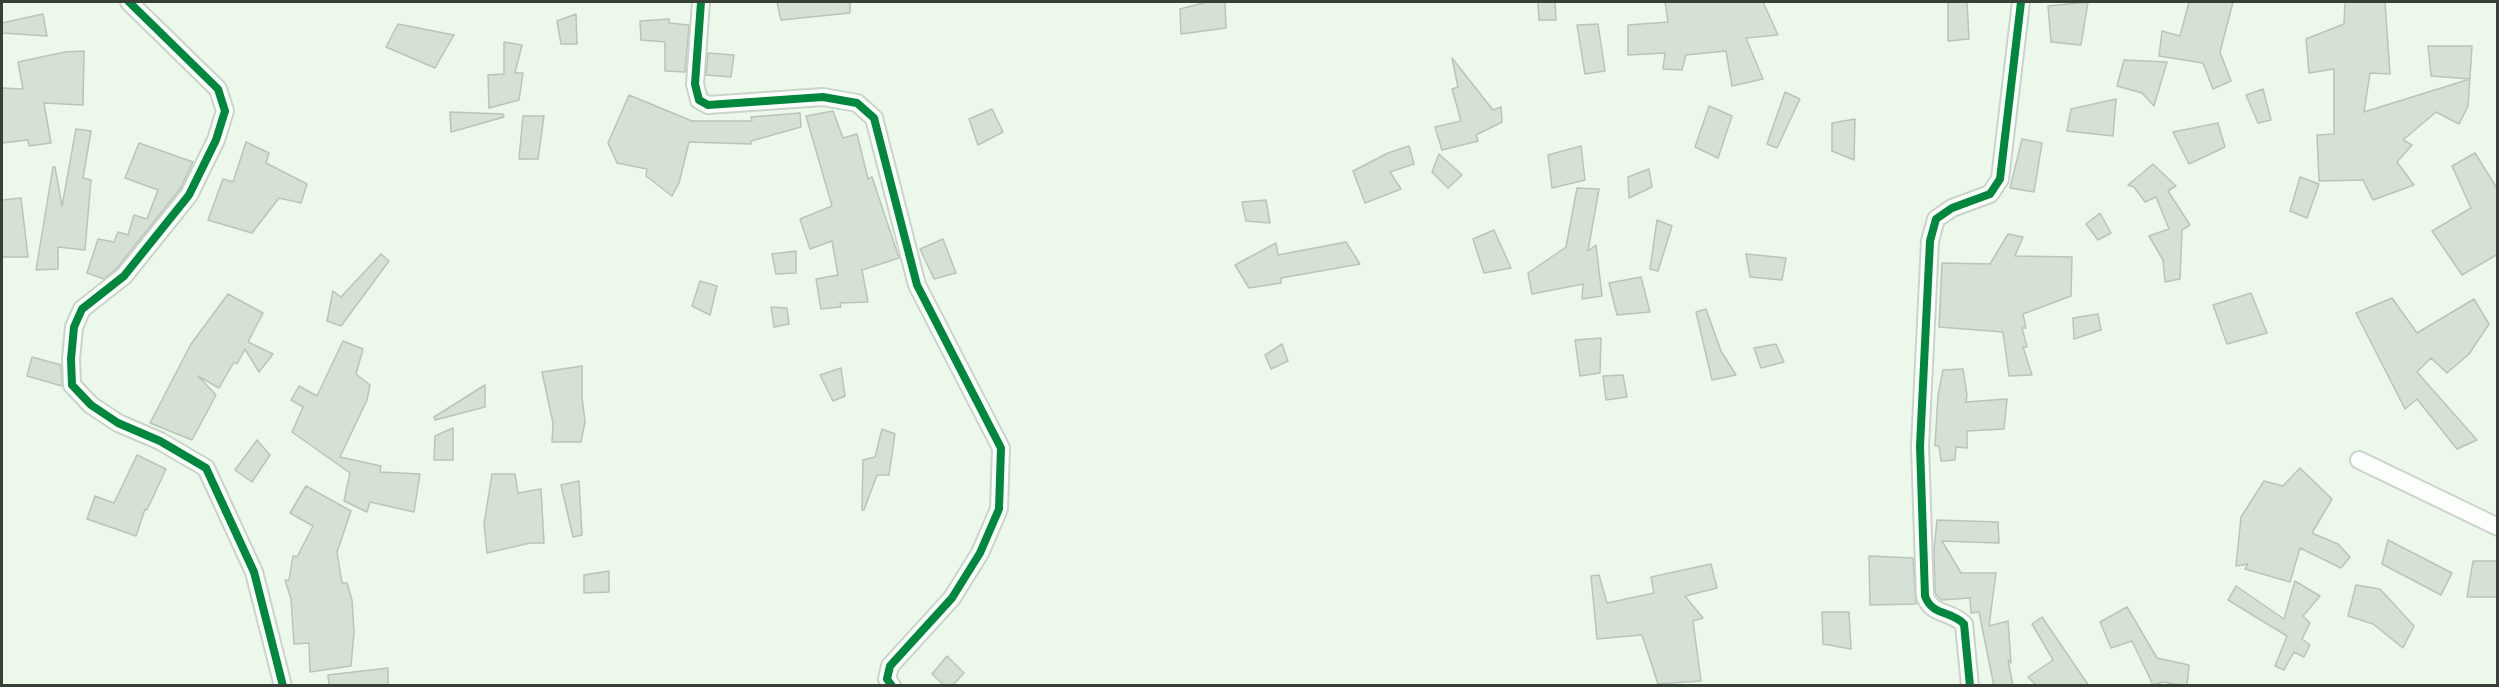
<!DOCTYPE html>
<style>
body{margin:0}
#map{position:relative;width:2499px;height:687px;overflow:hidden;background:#ebf8ea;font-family:"Archivo Narrow",sans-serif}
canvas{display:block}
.frame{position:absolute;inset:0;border:3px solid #364036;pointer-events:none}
</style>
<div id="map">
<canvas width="2499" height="687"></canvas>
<div class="frame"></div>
</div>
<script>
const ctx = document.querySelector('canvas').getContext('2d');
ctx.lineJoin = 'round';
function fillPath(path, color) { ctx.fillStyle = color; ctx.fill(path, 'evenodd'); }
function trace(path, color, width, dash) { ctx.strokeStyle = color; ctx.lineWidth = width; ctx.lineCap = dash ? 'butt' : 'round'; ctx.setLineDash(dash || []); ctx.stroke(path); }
const building = new Path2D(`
 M777,2H850V13L781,20Z
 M1207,2H1225L1226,28L1181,34L1180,9Z
 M1538,2H1555L1556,20H1539Z
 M1665,2H1763L1778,35L1746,38L1763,79L1732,86L1726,51L1686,55L1682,70L1663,69L1665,53L1628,55V25L1668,22Z
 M1948,2H1967L1969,39L1948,41Z
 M2088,2L2081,45L2051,42L2048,6Z
 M2189,2H2233L2220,52L2231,81L2213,89L2203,63L2159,56L2162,31L2180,36Z
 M2345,2H2385L2390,74L2370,73L2364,112L2470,79L2431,76L2428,46H2472L2468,106L2459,124L2436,112L2403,140L2412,145L2397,162L2414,185L2373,200L2363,180L2319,181L2317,135L2334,134V69L2309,73L2306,39L2344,24Z
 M43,14L47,36L2,33V23Z
 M576,14L577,44H561L557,21Z
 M669,19V23L689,25L685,72L665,71V42L641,40L640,21Z
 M398,24L454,35L435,68L386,47Z
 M1598,24L1605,71L1585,74L1577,25Z
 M504,42L522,45L515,73H523L519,100L489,108L488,75L504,74Z
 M84,51L83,105L44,103L51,143L29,146L28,140L2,143V88L23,89L18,62L65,52Z
 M708,53L734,55L731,77L706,75Z
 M1452,58L1493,110L1501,107L1502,122L1476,135L1478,141L1442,150L1435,127L1461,121L1452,89L1458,87Z
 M2124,60L2167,62L2154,106L2142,93L2117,86Z
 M2263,89L2271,120L2258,123L2246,95Z
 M1785,92L1800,99L1777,148L1767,144Z
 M629,95L692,121H752L751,117L800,113L801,127L751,141V144L689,142L679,183L672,196L646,176L647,169L617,163L608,143Z
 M2116,99L2113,136L2067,131L2071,109Z
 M1709,106L1732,116L1718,158L1695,147Z
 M992,109L1003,132L978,145L969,119Z
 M833,111L843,138L857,134L868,179L872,177L899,258L862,270L868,302L840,303L841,307L821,309L816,279L838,275L832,241L810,249L800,219L832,206L806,116Z
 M450,112L503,114L504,117L451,132Z
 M523,116H544L538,159H519Z
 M1855,119L1854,160L1832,151V123Z
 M2218,123L2225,147L2189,164L2173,132Z
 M76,129L91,131L83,178L91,180L85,250L58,247V269L36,270L53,167H55L62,206Z
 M2022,139L2042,143L2034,192L2010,188Z
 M246,142L269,153L266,163L307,184L301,203L279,198L252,233L208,220L223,179L233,182Z
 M139,143L193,162L180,189L117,268L104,279L87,273L98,239L114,242L118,232L128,235L134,215L147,219L158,190L125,178Z
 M1409,146L1414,164L1390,172L1401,189L1365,203L1353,171L1388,153Z
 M1581,146L1585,180L1552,188L1548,155Z
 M2475,153L2498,190V254L2462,275L2432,231L2471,208L2452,166Z
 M1439,154L1462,175L1448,188L1432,172Z
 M2153,164L2176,186L2168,191L2190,225L2182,230L2180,279L2165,282L2163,260L2149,236L2169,229L2156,197L2145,202L2134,187L2128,185Z
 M1649,169L1652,187L1629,198L1628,177Z
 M2300,177L2319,184L2307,218L2290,211Z
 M1577,188L1599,189L1588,251L1596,245L1602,296L1582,299L1583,284L1532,294L1528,273L1566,247Z
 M21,198L28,257H2V200Z
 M1266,200L1270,223L1246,221L1242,202Z
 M2100,213L2111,233L2098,240L2086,224Z
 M1657,220L1672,226L1658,271L1650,269Z
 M1494,230L1511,268L1484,273L1473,239Z
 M2008,234L2023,237L2015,256L2072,257L2071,296L2023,314L2026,328H2022L2027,347H2023L2032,375L2009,376L2003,332L1939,327L1942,263L1990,264Z
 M943,239L956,273L934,279L920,249Z
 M1346,242L1360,264L1281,278V283L1249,288L1235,265L1276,243L1278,255Z
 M796,251V273L776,274L772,254Z
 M381,254L389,261L341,326L327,321L333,291L341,297Z
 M1746,254L1786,258L1782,280L1750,277Z
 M1641,277L1650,312L1617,315L1609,283Z
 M700,281L717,286L710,315L692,306Z
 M2251,293L2267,333L2227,344L2213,305Z
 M228,294L263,313L248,342L273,354L259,372L245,349L237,364L234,362L219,388L198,376L216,395L192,440L150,423L191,344Z
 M2392,298L2417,333L2474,299L2489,324L2469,354L2447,373L2431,358L2417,372L2477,440L2457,449L2417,399L2405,409L2356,313Z
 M771,307L787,308L789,324L774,327Z
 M1706,309L1721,351L1736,375L1712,380L1696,312Z
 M2098,314L2101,330L2074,339L2073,318Z
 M1601,338L1600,373L1580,376L1575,340Z
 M343,341L363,349L356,374L370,385L367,400L340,457L381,466L380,472L420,474L414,512L370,502L367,512L344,501L350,473L292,432L303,407L291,400L299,386L317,396Z
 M1282,344L1288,361L1271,369L1265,355Z
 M1776,344L1784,362L1761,368L1754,348Z
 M32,357L61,365L62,386L27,376Z
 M582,366V397L585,422L581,442H552L553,423L542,372Z
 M841,368L845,396L833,401L820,375Z
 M1963,369L1967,395L1966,402L2007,399L2004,429L1967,431V448L1956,447L1955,460L1941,461L1939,446H1935L1938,396L1943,370Z
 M1623,375L1627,397L1606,400L1603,376Z
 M485,385V407L435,420L434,417Z
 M453,428V460H434L435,436Z
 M882,429L895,434L889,475H877L864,510H862L863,460L875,457Z
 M257,440L270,455L252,482L235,470Z
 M137,455L166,469L147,510L145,509L136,536L87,519L95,496L114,503Z
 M2300,468L2332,499L2312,533L2338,544L2350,557L2341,568L2300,548L2290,582L2245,569L2248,564L2236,566L2241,517L2264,481L2283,486Z
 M492,474H515L518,493L541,489L544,543H530L487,553L484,524Z
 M579,481L582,535L573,537L561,485Z
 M306,486L351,511L337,552L342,583H347L352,600L354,632L351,666L310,672L309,643L294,644L291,599L285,580H289L293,556L297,557L313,526L290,513Z
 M1937,520L1998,522L1999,543L1942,541L1961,573H1996L1989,626L2008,621L2011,663L2008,660L2013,686H1994L1979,612L1971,613L1970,598L1941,600L1935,593L1934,550Z
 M2388,540L2452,573L2441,595L2382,564Z
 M1869,556L1913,558L1916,604L1870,605Z
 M2473,561H2498V597H2467Z
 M1711,564L1717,588L1685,596L1703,618L1693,621L1701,681L1658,684L1642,635L1597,639L1591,576L1599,575L1607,603L1654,593L1651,577Z
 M609,571V592L584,593V575Z
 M2295,581L2320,596L2303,616L2310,623L2302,639L2310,645L2304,657L2294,652L2284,670L2275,666L2287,636L2228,600L2236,586L2284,619Z
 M2356,585L2380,589L2414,626L2403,648L2373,624L2348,616Z
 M2127,607L2157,658L2189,665L2187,686L2163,682L2153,685L2132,641L2111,648L2100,622Z
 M1822,612H1849L1851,649L1823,644Z
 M2042,617L2089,686H2037L2028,677L2053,660L2032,624Z
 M947,656L964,673L952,686H945L932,674Z
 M388,668V685L329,686L328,675Z`);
fillPath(building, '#d6e1d6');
trace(building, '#bac4ba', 1.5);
const street = new Path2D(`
 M129,2L218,89L225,111L216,140L189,195L124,276L82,309L74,327L71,359L72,385L91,405L118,423L160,441L206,468L254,572L283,686
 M701,2L695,84L699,100L708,105L823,97L857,103L874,118L917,285L1001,448L999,509L980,553L952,598L890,666L887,679L892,686
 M2359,460L2498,527
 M1970,686L1964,624C1950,610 1932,616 1925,596L1920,446L1930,241L1936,219L1952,208L1990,194L2000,179L2021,2`);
trace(street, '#cad4c9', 20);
trace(street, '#fcfefc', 16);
trace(new Path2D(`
 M129,2L218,89L225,111L216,140L189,195L124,276L82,309L74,327L71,359L72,385L91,405L118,423L160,441L206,468L254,572L283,686
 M701,2L695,84L699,100L708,105L823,97L857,103L874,118L917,285L1001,448L999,509L980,553L952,598L890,666L887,679L892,686
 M1970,686L1964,624C1950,610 1932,616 1925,596L1920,446L1930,241L1936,219L1952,208L1990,194L2000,179L2021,2`), '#00873e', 8);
</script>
